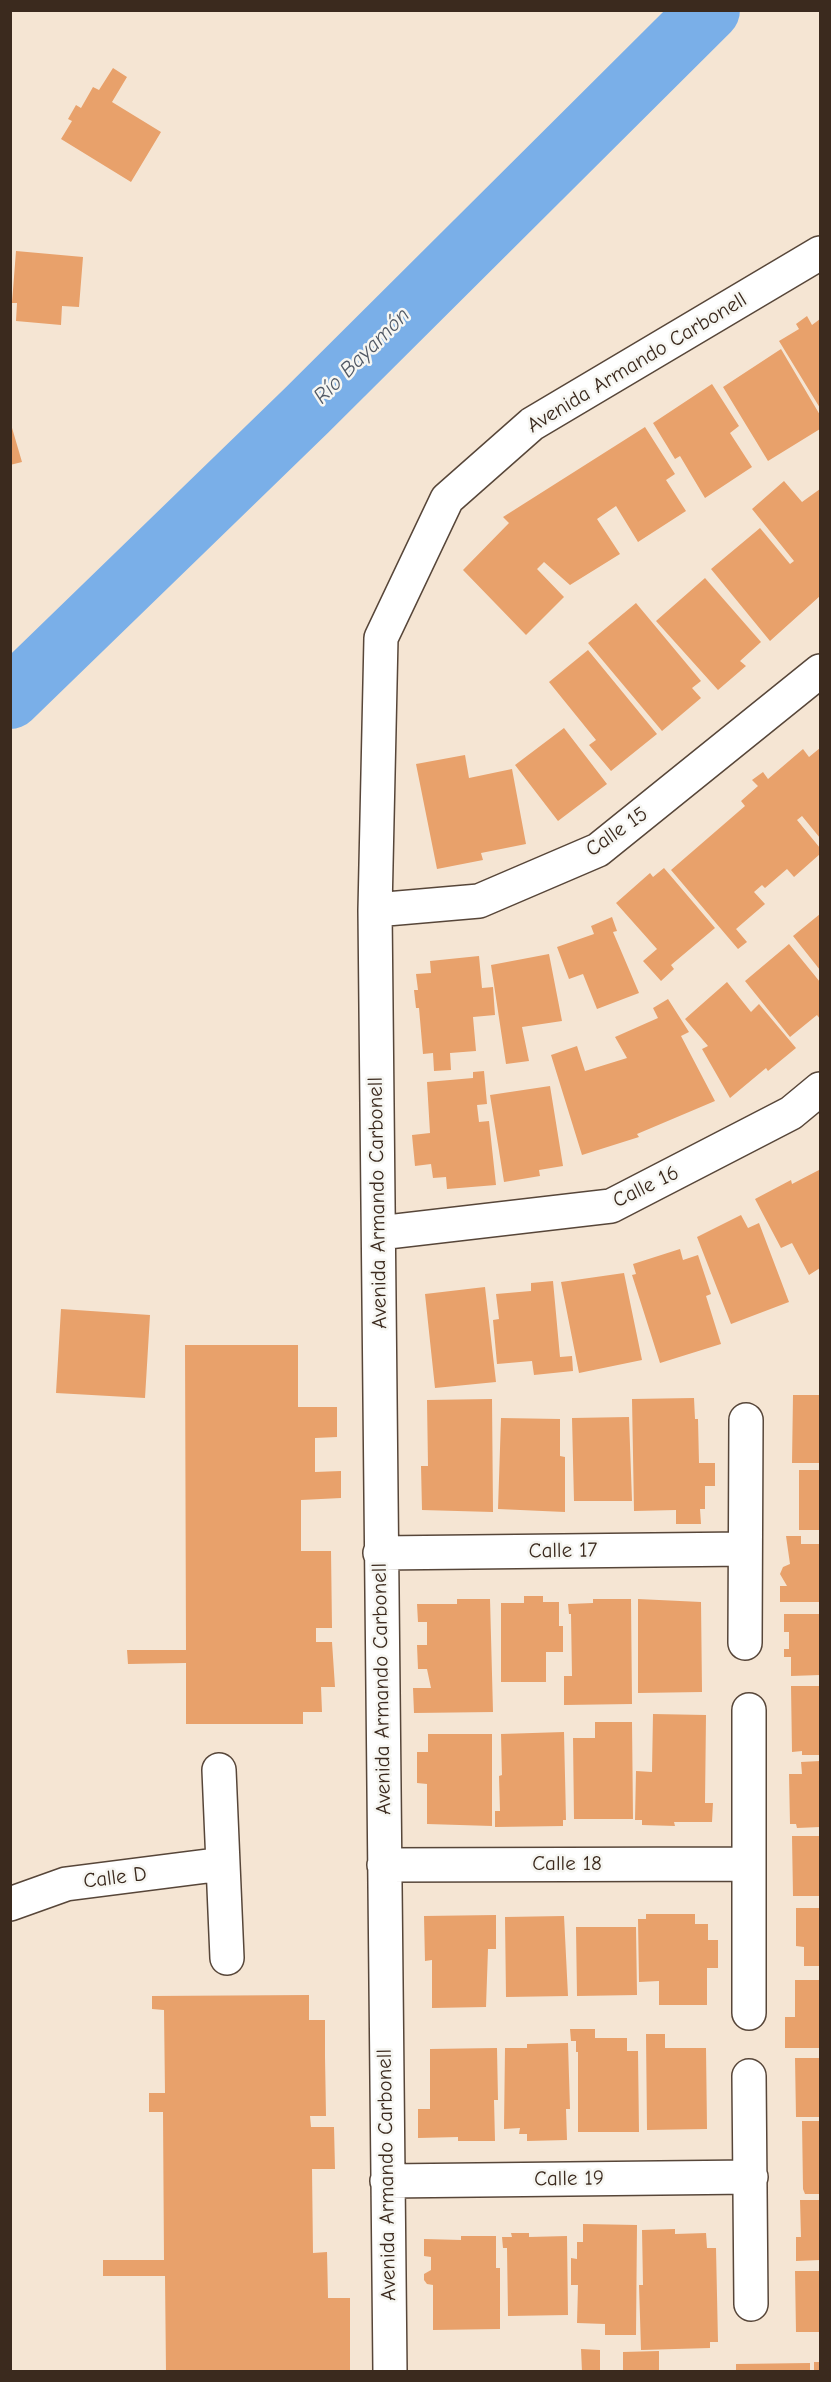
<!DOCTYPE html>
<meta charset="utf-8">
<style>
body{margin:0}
#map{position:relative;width:831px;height:2382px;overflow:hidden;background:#f5e5d3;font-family:"Comic Neue",sans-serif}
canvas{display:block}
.frame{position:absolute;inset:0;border:12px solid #3b2a1e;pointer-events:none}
</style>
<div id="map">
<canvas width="831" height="2382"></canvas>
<div class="frame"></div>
</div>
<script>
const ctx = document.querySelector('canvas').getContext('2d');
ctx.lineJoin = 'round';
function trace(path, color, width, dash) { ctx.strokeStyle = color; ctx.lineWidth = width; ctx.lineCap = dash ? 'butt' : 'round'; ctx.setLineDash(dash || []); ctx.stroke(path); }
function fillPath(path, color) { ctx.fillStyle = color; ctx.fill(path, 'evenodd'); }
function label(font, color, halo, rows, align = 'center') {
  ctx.font = font + ' "Comic Neue",sans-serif'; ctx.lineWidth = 5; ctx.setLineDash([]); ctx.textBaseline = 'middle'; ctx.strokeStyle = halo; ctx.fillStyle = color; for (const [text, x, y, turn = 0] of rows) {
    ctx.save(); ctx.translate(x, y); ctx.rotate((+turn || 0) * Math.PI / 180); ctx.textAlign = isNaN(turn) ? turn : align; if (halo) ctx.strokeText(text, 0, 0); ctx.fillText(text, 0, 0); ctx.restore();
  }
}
trace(new Path2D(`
 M10,698L307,410L709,10`), '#7aafe8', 62);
fillPath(new Path2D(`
 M113,68L127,77L112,102L161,132L131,182L61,139L72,121L68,119L76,105L81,108L93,87L99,90Z
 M16,251L83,257L79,307L62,306L61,325L16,321L17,303H12Z
 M807,316L812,325L820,319V408L779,341L799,329L796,324Z
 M781,349L820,415V429L768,461L723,387Z
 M712,384L739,426L730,433L752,467L705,498L680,456L675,459L653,423Z
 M10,421L22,462L10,465Z
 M645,427L675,474L666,480L686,511L638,542L616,506L597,519L620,554L570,585L544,562L537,569L564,597L526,635L463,570L509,523L503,517Z
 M784,481L802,502L820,489V596L770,641L711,569L760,528L790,564L794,561L752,509Z
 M705,578L761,642L740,661L746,666L718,690L656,621Z
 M636,603L701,681L692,688L701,698L662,731L588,643Z
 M588,650L657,734L611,771L589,745L596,740L549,682Z
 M564,728L607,784L558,821L515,765Z
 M820,748V838L802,816L797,820L820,848V854L794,877L787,869L765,888L762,885L754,892L765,904L736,929L747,942L738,949L671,870L745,806L741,801L758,786L752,780L763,772L768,779L803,749L809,757Z
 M465,755L469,778L512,769L526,844L481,853L483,860L437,869L416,764Z
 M664,868L715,928L671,965L674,969L661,981L643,961L657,949L616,903L650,873L653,877Z
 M820,914V970L793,936Z
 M612,917L617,931L613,932L639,993L597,1009L583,974L569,979L557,947L594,934L591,926Z
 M789,944L820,982V1019L817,1015L790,1037L745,981Z
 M549,954L562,1021L522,1027L529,1061L506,1064L491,965Z
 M479,956L482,988L493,987L495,1015L473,1017L476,1051L450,1053L451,1070L434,1071L433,1053L423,1054L419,1008H416L414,990H418L416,974L431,973L430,961Z
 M727,982L751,1012L759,1004L796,1048L768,1071L766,1068L730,1098L702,1049L708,1046L685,1019Z
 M668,999L689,1032L681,1036L715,1101L637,1134L639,1137L582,1155L551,1055L577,1046L585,1071L627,1058L615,1037L658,1018L653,1008Z
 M484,1071L487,1104L477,1105L479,1122L489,1121L496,1185L447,1189L446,1177L433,1178L431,1164L415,1166L412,1135L430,1133L427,1082L473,1078V1072Z
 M550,1086L563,1166L539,1170L540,1176L504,1182L490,1095Z
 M819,1170L820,1268L809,1275L792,1243L781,1248L755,1199L791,1180L792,1184Z
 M741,1215L748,1228L759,1223L789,1302L731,1324L697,1237Z
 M680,1249L683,1260L698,1255L711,1294L706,1296L721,1344L660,1363L632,1275L636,1274L633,1264Z
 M624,1273L642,1360L579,1373L561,1282Z
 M553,1281L560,1357L572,1356L573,1371L534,1375L532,1361L497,1364L493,1320L499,1319L496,1294L531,1291V1283Z
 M485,1287L496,1382L435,1388L425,1294Z
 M61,1309L150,1315L145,1398L56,1393Z
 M185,1345H298V1407H337V1437L315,1438V1472L341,1471V1498L301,1500V1551H331L332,1628H316V1642H332L335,1687H321L322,1712H303V1724H186V1663L128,1664L127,1650H186Z
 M793,1395H820V1463H792Z
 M694,1398L695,1419H698L699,1463H715V1486H705V1509H700L701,1524H676V1510L634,1511L632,1399Z
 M492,1399L493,1512L422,1510L421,1466H428L427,1400Z
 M629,1417L632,1501H574L572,1418Z
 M501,1418L560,1419V1456L565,1457V1512L498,1509Z
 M799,1470H820V1530H799Z
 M786,1536H801V1544H820V1602H780V1586H787L780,1574L783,1567L790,1564Z
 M524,1596H543V1602H559V1626H563V1652H546V1682H501V1603H524Z
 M457,1599H490L493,1712L414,1713L413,1688H431L427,1669H418L417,1645H427V1622H418L417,1604H457Z
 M593,1599H631L632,1704L564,1705V1676H572L571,1614H569L568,1604L593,1603Z
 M638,1599L701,1602L702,1692L638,1693Z
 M784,1614H820V1675L791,1676V1657H784V1649H789V1632H784Z
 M791,1686H820V1755H802V1751L792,1752Z
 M653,1714L706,1715L705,1803H713L712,1822H674L675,1826L642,1825V1820H635L636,1771L652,1772Z
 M595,1722H632L633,1819H574L573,1738H595Z
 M564,1732L566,1820H563V1826L495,1827V1811H500L499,1776L502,1775L501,1734Z
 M428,1734H492V1826L427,1824V1784L417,1783V1752H428Z
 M820,1761V1827L797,1828L796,1824H790L789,1774H802L801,1762Z
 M792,1836H820V1896H793Z
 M796,1908H820V1966H804V1947L796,1946Z
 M646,1914H695V1924H708V1940H718V1968H707V2005H659V1981L639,1982L638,1919H646Z
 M496,1915V1949H488L486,2007L432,2008V1960L425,1961L424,1916Z
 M564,1916L568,1996L506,1997L505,1917Z
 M576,1927H636L637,1995L577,1996Z
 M795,1980H820V2048H785V2017H795Z
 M309,1995V2020H325V2057L326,2116H310L311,2127H334L335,2169H312L313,2253L327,2252L328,2298H350V2372H166L165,2276H103V2260H164L163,2112H149V2093H165L164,2010L152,2009V1996Z
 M570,2029H595V2038H627V2051H638L639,2132H578V2052H576V2041H571Z
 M646,2034H665V2048H706L707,2129L647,2130Z
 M568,2043L570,2109H566L567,2140L527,2141V2134H519L520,2128L504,2129L505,2048H527V2044Z
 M497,2048L498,2100H494L495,2141H458V2137L418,2138V2109H430V2049Z
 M795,2058H820V2117H796Z
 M802,2121H820V2194H805L803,2189Z
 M800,2200H820V2260L796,2261V2237H801Z
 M583,2224L637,2225L636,2335H605V2324L577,2323L578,2285H571V2258L577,2259V2242H583Z
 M675,2229V2234L706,2233L707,2248H716L718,2342H710V2348L641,2350L639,2285H643L642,2230Z
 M511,2233H529V2237L567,2236L568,2315L508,2316L507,2248H503L502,2237H512Z
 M461,2236H496V2268H500V2329L433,2330V2285L427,2284L424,2280V2274L431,2270V2257L424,2256V2239L461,2240Z
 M795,2271H820V2332H796Z
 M581,2349L600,2350V2372H582Z
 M659,2351V2372H623V2352Z
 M814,2362H820V2372H814Z
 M810,2363V2372H736V2364Z`), '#e8a16b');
const minor = new Path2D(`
 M375,910L479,901L598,850L820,671
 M379,1233L611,1206L791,1113L820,1089
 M380,1553L745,1549
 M745,1643L746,1420
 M749,1710V2013
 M219,1770L227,1958
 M384,1865L749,1864
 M10,1904L66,1884L223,1864
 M749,2076L751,2304
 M387,2181L751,2177
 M390,2372L375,910L381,638L447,499L532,424L820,253`);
trace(minor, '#574639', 36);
trace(minor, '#fff', 33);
label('21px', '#3b2a1e', '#f6f6f2', [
 ["Avenida Armando Carbonell",637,363,-31],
 ["Calle 15",617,832,-35],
 ["Calle 16",646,1187,-26],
 ["Avenida Armando Carbonell",378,1203,-91],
 ["Calle 17",563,1551,-1],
 ["Avenida Armando Carbonell",382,1689,-91],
 ["Calle 18",567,1864],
 ["Calle D",115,1878,-7],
 ["Avenida Armando Carbonell",387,2175,-91],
 ["Calle 19",569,2179,-1]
]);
label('italic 22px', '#515965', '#f6f6f2', [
 ["Río Bayamón",362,356,-45]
]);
</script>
